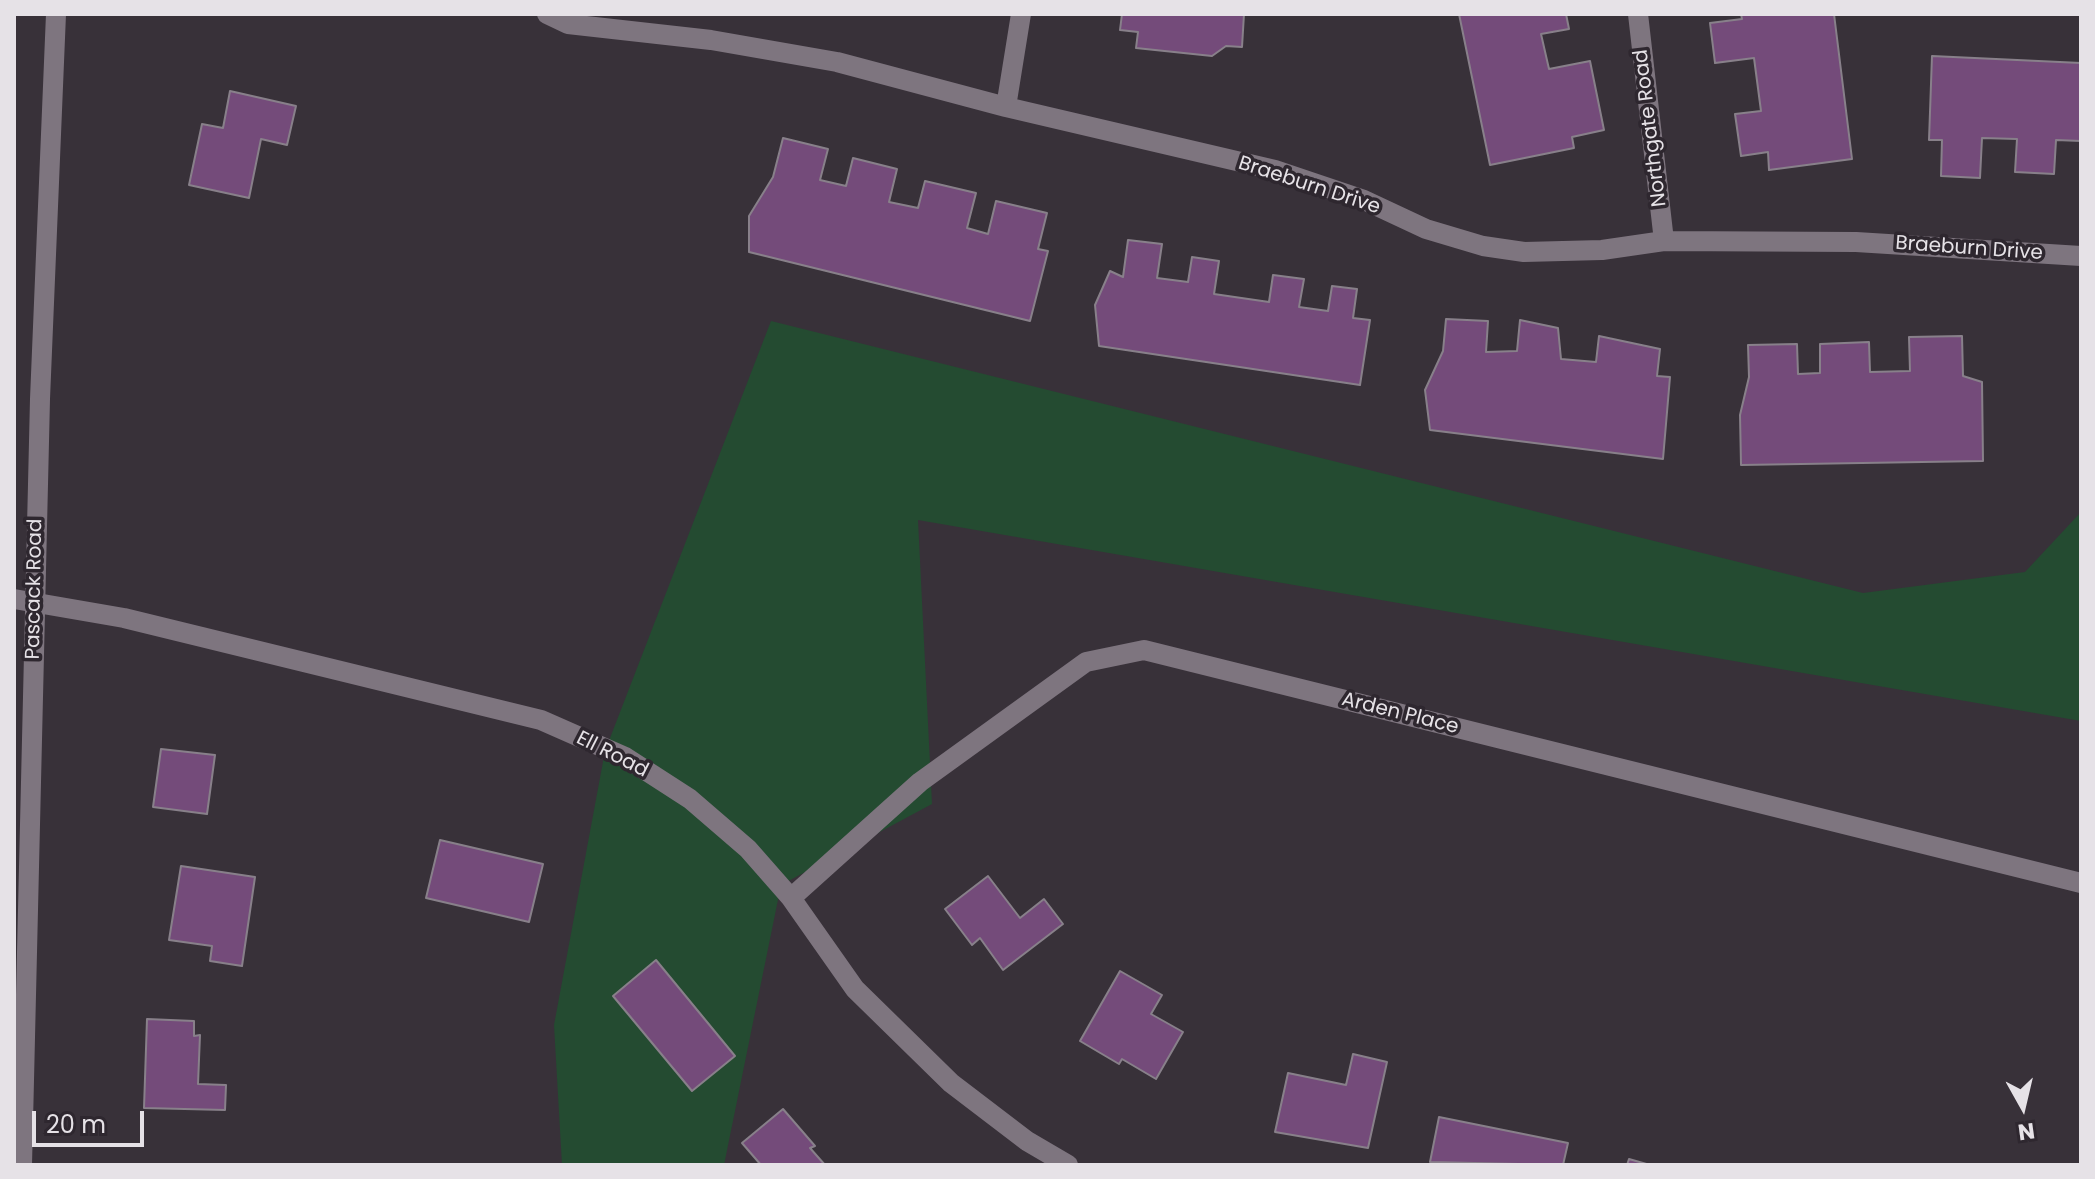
<!DOCTYPE html>
<style>
body{margin:0}
#map{position:relative;width:2095px;height:1179px;overflow:hidden;background:#383139;font-family:Poppins,sans-serif}
canvas{display:block}
.frame{position:absolute;inset:0;border:16px solid #e6e2e7;pointer-events:none}
.north{position:absolute;left:1983px;top:1067px;width:80px;height:80px;-webkit-text-stroke:6px #2e272f;paint-order:stroke;rotate:172deg;font-size:22px;font-weight:700;line-height:32px;text-align:center;color:#e6e2e7}
.north::after{content:'';display:block;margin:auto;width:28px;height:36px;background:#e6e2e7;clip-path:polygon(50% 0,100% 100%,50% 72%,0 100%)}
.scale{position:absolute;left:32px;top:1111px;width:112px;height:36px;box-sizing:border-box;border:4px solid #e6e2e7;border-top:0;padding-left:10px;font-size:24px;line-height:28px;white-space:nowrap;color:#e6e2e7;-webkit-text-stroke:6px #2e272f;paint-order:stroke}
</style>
<div id="map">
<canvas width="2095" height="1179"></canvas>
<div class="frame"></div>
<div class="north">N</div>
<div class="scale">20 m</div>
</div>
<script>
const ctx = document.querySelector('canvas').getContext('2d');
ctx.lineJoin = 'round';
function fillPath(path, color) { ctx.fillStyle = color; ctx.fill(path, 'evenodd'); }
function trace(path, color, width, dash) { ctx.strokeStyle = color; ctx.lineWidth = width; ctx.lineCap = dash ? 'butt' : 'round'; ctx.setLineDash(dash || []); ctx.stroke(path); }
function label(font, color, halo, rows, align = 'center') {
  ctx.font = font + ' Poppins,sans-serif'; ctx.lineWidth = 7; ctx.setLineDash([]); ctx.textBaseline = 'middle'; ctx.strokeStyle = halo; ctx.fillStyle = color; for (const [text, x, y, turn = 0] of rows) {
    ctx.save(); ctx.translate(x, y); ctx.rotate((+turn || 0) * Math.PI / 180); ctx.textAlign = isNaN(turn) ? turn : align; if (halo) ctx.strokeText(text, 0, 0); ctx.fillText(text, 0, 0); ctx.restore();
  }
}
fillPath(new Path2D(`
 M771,321L1863,593L2025,572L2081,512V721L918,520L932,804L781,885L724,1165H562L554,1025L605,751Z`), '#244b31');
const building = new Path2D(`
 M1122,14H1244L1242,47L1226,46L1212,56L1136,48L1138,32L1120,30Z
 M1459,14H1566L1569,29L1541,34L1549,69L1590,61L1604,130L1572,137L1574,148L1490,165Z
 M1741,14H1834L1852,159L1769,170L1768,152L1741,156L1735,114L1761,111L1754,58L1715,63L1710,23L1742,19Z
 M1932,56L2081,63V141L2056,140L2054,174L2015,172L2017,139L1982,138L1980,178L1941,176L1942,140H1929Z
 M230,91L296,106L287,145L261,139L249,198L189,185L202,124L223,128Z
 M783,138L828,149L820,180L846,186L853,158L897,169L889,202L918,208L925,181L976,193L967,228L988,234L996,201L1047,213L1038,249L1048,251L1030,321L749,252V216L773,177Z
 M1128,240L1162,244L1157,278L1188,282L1192,257L1219,261L1214,294L1269,302L1273,275L1304,279L1299,307L1328,311L1332,286L1357,289L1353,318L1370,320L1360,385L1099,346L1095,305L1110,271L1123,277Z
 M1446,319L1488,321L1486,352L1517,351L1520,320L1558,328L1561,359L1596,362L1599,336L1660,349L1657,376L1670,377L1663,459L1430,430L1425,390L1443,351Z
 M1962,336L1963,376L1982,382L1983,461L1741,465L1740,415L1749,377L1748,345L1797,344L1798,374L1820,373V344L1869,342L1870,372L1910,371L1909,337Z
 M161,749L215,755L207,814L153,807Z
 M440,840L543,864L529,922L426,898Z
 M181,866L255,877L242,966L210,961L212,946L169,940Z
 M988,876L1020,918L1044,899L1063,924L1003,970L980,938L972,945L945,909Z
 M656,960L735,1056L692,1091L613,996Z
 M1120,971L1162,995L1151,1014L1183,1032L1156,1079L1122,1059L1119,1064L1080,1041Z
 M147,1019L194,1021V1036L200,1035L198,1084L226,1085L225,1110L144,1108Z
 M1353,1054L1387,1062L1368,1148L1275,1132L1288,1073L1346,1085Z
 M783,1109L815,1146L810,1148L825,1165H761L742,1143Z
 M1439,1117L1568,1143L1563,1165L1430,1162Z
 M1629,1159L1650,1165H1627Z`);
fillPath(building, '#744b7a');
trace(building, '#88808a', 2);
trace(new Path2D(`
 M547,14L568,24L711,40L837,62L1006,107L1275,170L1364,200L1426,229L1483,246L1524,252L1602,250L1664,241L1856,242L2081,256
 M1638,14L1664,241
 M1006,107L1021,14
 M14,599L124,618L541,720L625,757L690,799L748,849L791,898L855,989L951,1083L1027,1141L1068,1165
 M791,898L920,782L1086,662L1144,650L2081,883`), '#7e757f', 20);
trace(new Path2D(`
 M22,1165L40,399L56,14`), '#7e757f', 20);
label('20px', '#e6e2e7', '#2e272f', [
 ["Northgate Road",1651,128,-97],
 ["Braeburn Drive",1309,186,18],
 ["Braeburn Drive",1969,249,4],
 ["Pascack Road",35,589,-89],
 ["Arden Place",1400,714,14],
 ["Ell Road",612,755,27]
]);
</script>
